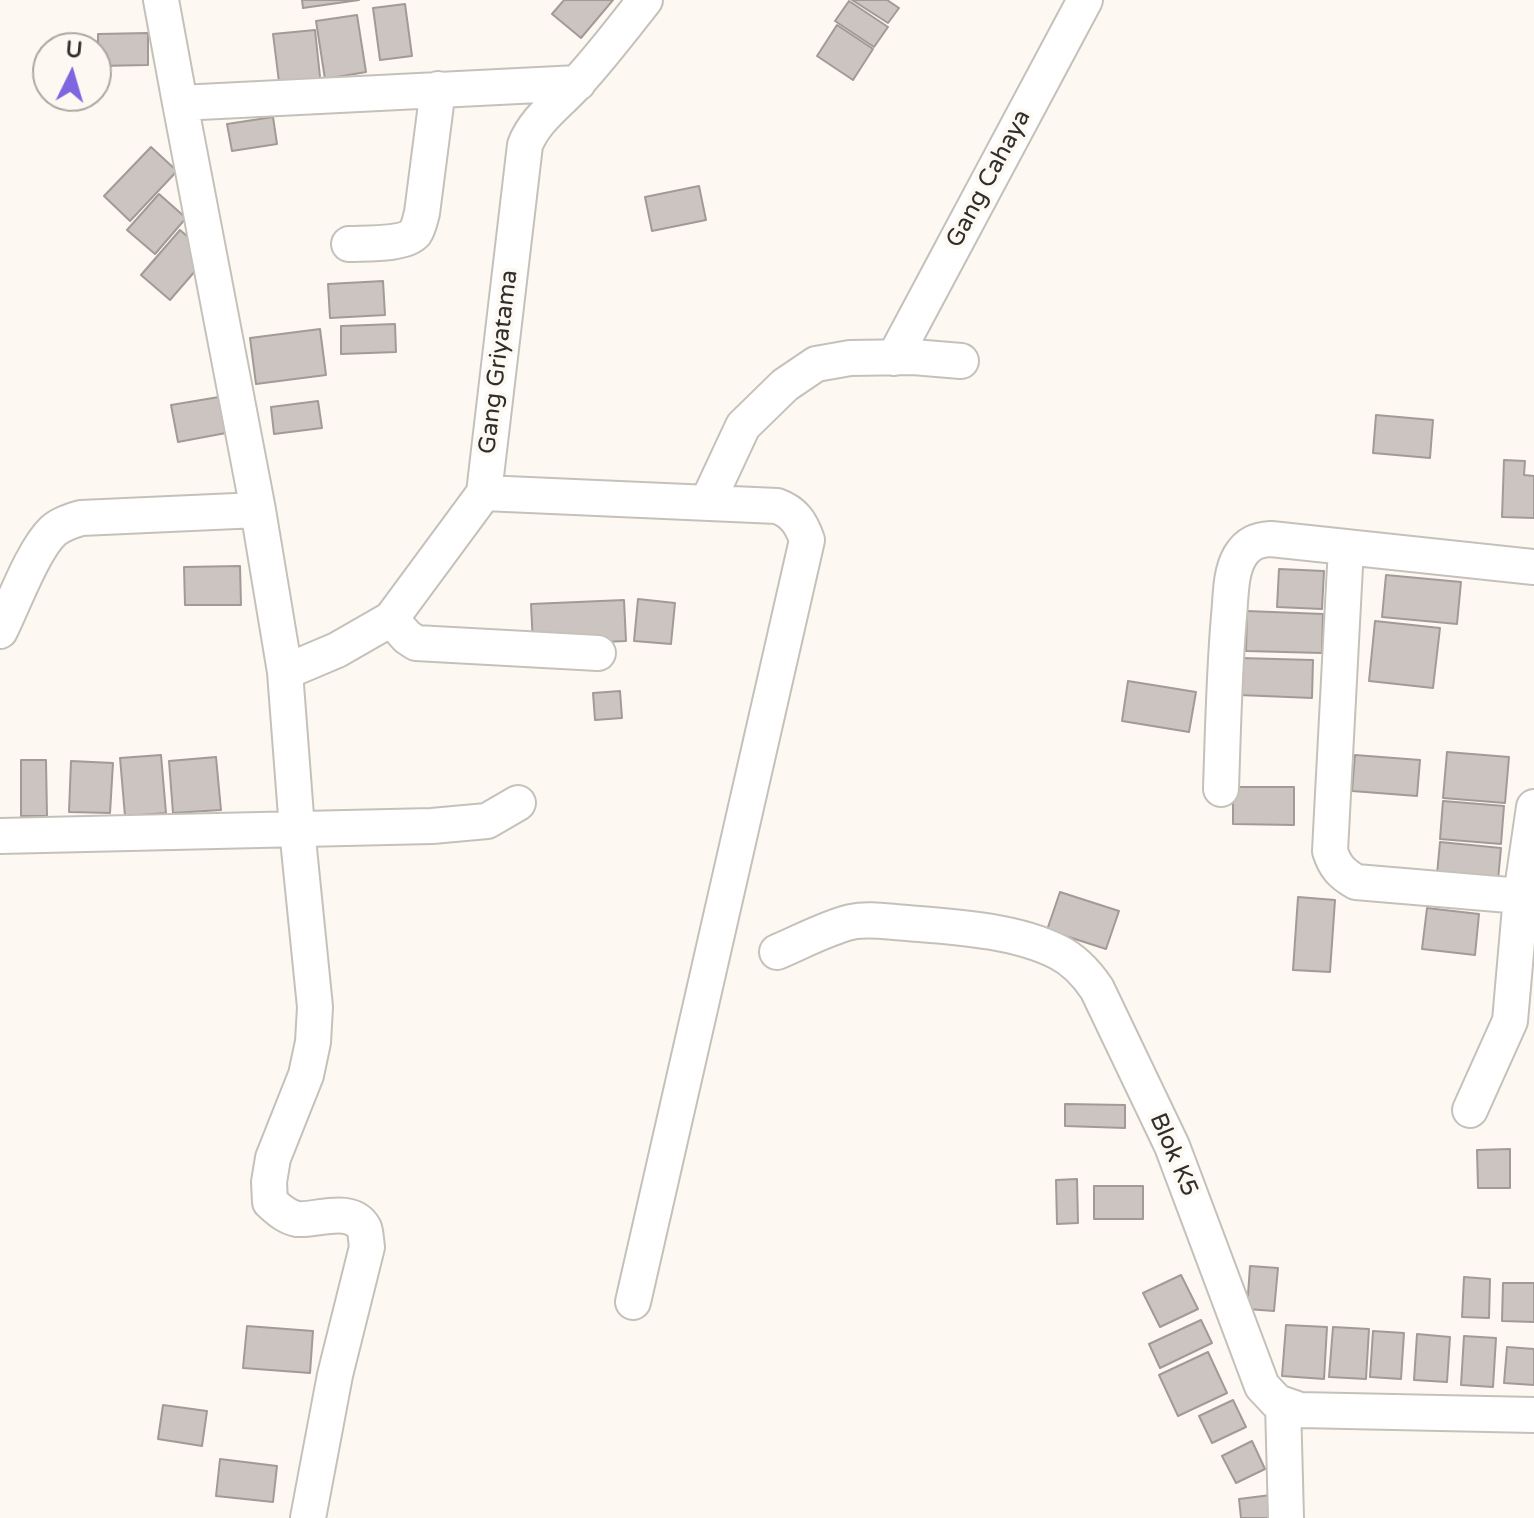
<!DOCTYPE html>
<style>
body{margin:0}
#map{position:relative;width:1534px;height:1518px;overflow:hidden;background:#fdf9f2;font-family:"Varela Round",sans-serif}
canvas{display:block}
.north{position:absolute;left:32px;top:32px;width:80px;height:80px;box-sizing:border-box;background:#fdf9f2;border:2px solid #aba8a2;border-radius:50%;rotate:5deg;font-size:22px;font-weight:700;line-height:32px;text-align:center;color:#2f2e2b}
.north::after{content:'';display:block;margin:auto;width:28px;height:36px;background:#7e66e1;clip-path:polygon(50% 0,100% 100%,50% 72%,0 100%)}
</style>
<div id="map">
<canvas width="1534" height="1518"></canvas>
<div class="north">U</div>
</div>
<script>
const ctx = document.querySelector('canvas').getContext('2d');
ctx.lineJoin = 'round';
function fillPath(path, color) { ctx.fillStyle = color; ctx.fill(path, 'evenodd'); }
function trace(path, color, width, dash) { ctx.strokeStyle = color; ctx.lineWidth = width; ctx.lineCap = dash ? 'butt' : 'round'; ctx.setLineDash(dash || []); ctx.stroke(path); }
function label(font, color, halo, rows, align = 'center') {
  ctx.font = font + ' "Varela Round",sans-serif'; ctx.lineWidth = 8; ctx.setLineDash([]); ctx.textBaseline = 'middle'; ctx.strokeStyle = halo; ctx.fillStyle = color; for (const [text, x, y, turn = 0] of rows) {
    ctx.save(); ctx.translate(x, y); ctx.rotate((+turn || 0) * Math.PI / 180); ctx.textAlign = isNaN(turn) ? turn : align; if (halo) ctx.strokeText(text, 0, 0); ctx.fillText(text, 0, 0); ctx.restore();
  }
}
const building = new Path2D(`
 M302,0H359L303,8Z
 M564,0H613L581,38L552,14Z
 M852,0H887L899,8L888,23Z
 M849,1L888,27L874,47L835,21Z
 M405,4L412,56L380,60L373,8Z
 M357,15L366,72L325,79L316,21Z
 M837,25L873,49L853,80L817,56Z
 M315,30L321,86L280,90L273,34Z
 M148,33V65L98,66V34Z
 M273,117L277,144L232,151L227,124Z
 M151,147L177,171L130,221L104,196Z
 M699,186L706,220L652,231L645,197Z
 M159,194L186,218L155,254L127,230Z
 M180,230L209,255L170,300L141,275Z
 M383,281L385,315L330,318L328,284Z
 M395,324L396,352L341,354V326Z
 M320,329L326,375L256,384L250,338Z
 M219,397L226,433L178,442L171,405Z
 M318,401L322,428L274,434L271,407Z
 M1376,415L1433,420L1430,458L1373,453Z
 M1504,460L1525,461L1524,475L1534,476V518L1502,517Z
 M240,566L241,605H185L184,567Z
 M1279,569L1324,571L1322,609L1277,607Z
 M1386,575L1461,582L1457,624L1382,617Z
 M638,599L675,603L671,644L634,641Z
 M624,600L626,641L533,645L531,604Z
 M1247,611L1323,614L1322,653L1246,651Z
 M1375,621L1440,628L1433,688L1369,681Z
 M1240,658L1313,660L1312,698L1239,695Z
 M1128,681L1196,692L1189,732L1122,721Z
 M620,691L622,718L595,720L593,693Z
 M1447,752L1509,757L1505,803L1443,798Z
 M161,755L166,813L125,816L120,758Z
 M1355,755L1420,760L1417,796L1352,791Z
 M216,757L221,810L173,813L169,761Z
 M21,760H46L47,816H21Z
 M71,761L113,763L110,813L69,812Z
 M1233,787H1294V825L1233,824Z
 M1443,801L1504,806L1501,844L1440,839Z
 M1440,842L1501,848L1497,891L1436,885Z
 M1060,892L1119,911L1106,949L1047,930Z
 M1298,897L1335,900L1330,972L1293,970Z
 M1427,908L1479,914L1475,955L1422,949Z
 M1065,1104L1125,1105V1128L1065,1126Z
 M1510,1149V1188H1478L1477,1150Z
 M1077,1179L1078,1223L1057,1224L1056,1180Z
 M1094,1186H1143V1219H1094Z
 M1250,1266L1278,1268L1274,1311L1247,1309Z
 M1181,1275L1198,1309L1160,1327L1143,1293Z
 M1464,1277L1490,1279L1489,1318L1462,1317Z
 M1503,1283H1534V1322L1502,1321Z
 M1201,1320L1212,1343L1160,1368L1149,1344Z
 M1286,1325L1327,1327L1324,1379L1282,1376Z
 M247,1326L313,1331L310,1373L243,1368Z
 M1333,1327L1369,1329L1366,1379L1329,1377Z
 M1373,1331L1404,1333L1401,1379L1370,1377Z
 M1417,1334L1450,1337L1447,1382L1414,1380Z
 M1464,1336L1496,1338L1493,1387L1461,1385Z
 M1507,1347L1534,1349V1385L1504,1383Z
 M1208,1352L1227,1393L1178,1416L1159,1375Z
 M1233,1400L1246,1427L1212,1443L1199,1416Z
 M163,1405L207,1411L202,1446L158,1439Z
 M1252,1441L1265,1469L1236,1483L1222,1456Z
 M220,1459L277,1466L273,1502L216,1496Z
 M1271,1495L1273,1518H1241L1239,1499Z`);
fillPath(building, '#ccc4c0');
trace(building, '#a29a96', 2);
const street = new Path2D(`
 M161,0L180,103
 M349,244C366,243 404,245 415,233C419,227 420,220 422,213L438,89
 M894,358L1085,0
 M484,493L777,506C794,512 801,523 807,540L633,1302
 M707,503L743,426L785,385L816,364L850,358L913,357L961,361
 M1346,547L1330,851C1335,867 1342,874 1356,882L1521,896
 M391,619L407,637L416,643L598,653
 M0,631C13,605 33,550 53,531C61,524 71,521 81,518L258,510
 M285,672L337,650L391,619L484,493L525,145C535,119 559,103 577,83C601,57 623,28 645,0
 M1221,789C1223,731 1224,673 1229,616C1231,596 1230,573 1240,556C1248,543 1257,540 1271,539L1534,567
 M0,836L432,826L487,821L518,803
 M777,952C801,942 826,928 851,922C869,918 889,922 907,923C955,927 1014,930 1058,952C1074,960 1087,974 1097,989L1172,1146L1262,1386L1277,1402L1300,1410L1534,1415
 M1470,1110L1510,1021L1521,896L1534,807
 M1283,1404L1286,1518
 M308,1518L335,1375L367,1247C366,1242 366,1232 364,1228C351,1205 316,1221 297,1219C286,1217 278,1209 270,1202L269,1182L273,1158L306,1075L313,1042L315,1007L297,829L285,672L258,510L180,103L578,83`);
trace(street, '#c5c1ba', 38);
trace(street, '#fff', 34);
label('24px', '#2f2e2b', '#fdf9f2', [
 ["Gang Cahaya",989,179,-62],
 ["Gang Griyatama",499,362,-83],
 ["Blok K5",1173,1155,67]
]);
</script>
